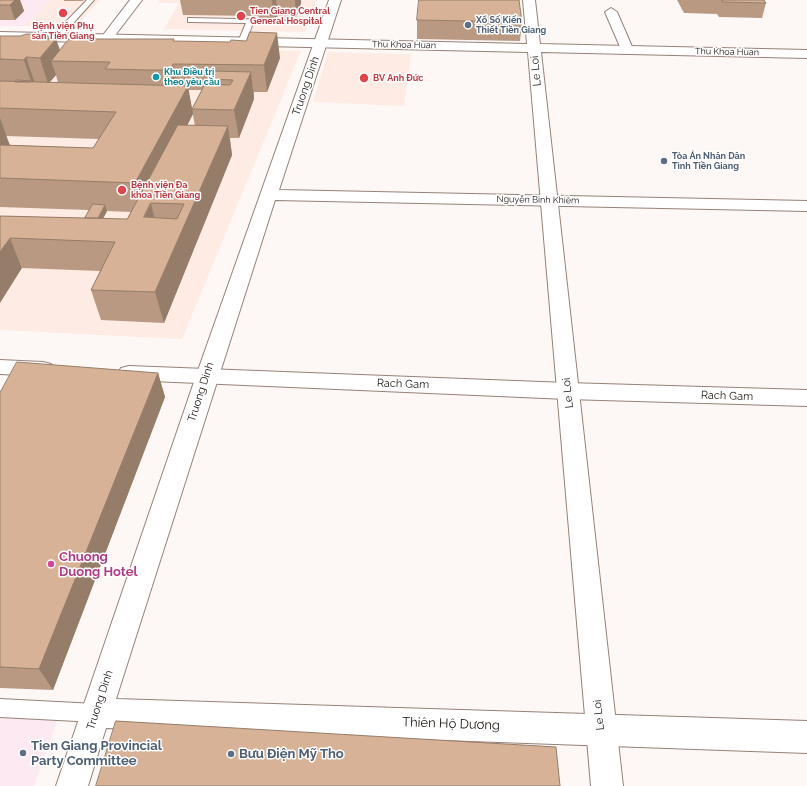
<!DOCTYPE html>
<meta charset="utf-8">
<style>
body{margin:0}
canvas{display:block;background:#fdf8f6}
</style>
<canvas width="807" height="786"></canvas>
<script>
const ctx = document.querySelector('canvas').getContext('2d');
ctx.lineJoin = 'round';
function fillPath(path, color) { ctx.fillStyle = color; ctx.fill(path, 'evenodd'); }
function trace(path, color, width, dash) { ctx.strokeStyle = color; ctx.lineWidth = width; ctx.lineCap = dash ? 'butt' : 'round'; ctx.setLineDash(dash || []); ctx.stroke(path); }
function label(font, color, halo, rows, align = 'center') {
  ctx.font = font + ' Raleway,sans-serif'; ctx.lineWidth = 3; ctx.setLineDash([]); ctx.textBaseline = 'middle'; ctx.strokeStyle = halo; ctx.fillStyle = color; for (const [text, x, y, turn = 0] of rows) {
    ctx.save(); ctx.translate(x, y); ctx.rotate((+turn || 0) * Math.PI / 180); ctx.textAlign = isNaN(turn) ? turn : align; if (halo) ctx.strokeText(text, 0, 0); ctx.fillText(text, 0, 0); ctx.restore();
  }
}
fillPath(new Path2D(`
 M0,0H51L25,26H0Z
 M0,716L58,719L34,786H0Z`), '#fde9f2');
fillPath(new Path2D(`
 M51,0H100L74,28L25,26Z
 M159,0H317L305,32L164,29L179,3H157Z
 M0,45L301,51L182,339L0,330Z
 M328,52L411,54L404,106L313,102Z`), '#feebe3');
const service = new Path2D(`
 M87,0H94L59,39H53V35Z
 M188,18L284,20L288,22L284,24L253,23L246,42L242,44L238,42L246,23L191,22H188Z
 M0,699L96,704L102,707L105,713L102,719L96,722L0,717Z`);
const minor = new Path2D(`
 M130,0H142L110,42H102L100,39Z
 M329,0H341L279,190L807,201V211L275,200L116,699L807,721V753L106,728L88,786H56L196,376Z
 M611,8L617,12L633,49L632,52L627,53L621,49L605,12Z`);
const tertiary = new Path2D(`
 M0,360L43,362L51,364L54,369L51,374L43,376L0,374Z
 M129,366L567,383L807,390V406L567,399L129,380L121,378L118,373L121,368Z`);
const secondary = new Path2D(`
 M523,0H535L540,44L807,50V58L541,52L623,786H591L528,52L0,40V32L527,44Z`);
trace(service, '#968178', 2);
trace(minor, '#968178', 2);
trace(tertiary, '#968178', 2);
trace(secondary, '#968178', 2);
fillPath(service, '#fff');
fillPath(minor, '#fff');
fillPath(tertiary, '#fff');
fillPath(secondary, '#fff');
fillPath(new Path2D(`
 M0,0H20L24,11L15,20H0Z
 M64,0H84L83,1H64Z
 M180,0H301V3L296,17L278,16L274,18H259L258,16L183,15Z
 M677,0H764L766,3L762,18L719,17L717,14L684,13Z
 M417,20L522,22L520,41L417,39Z
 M0,36L56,39L60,50L88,37L89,39L174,41L280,58L267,92H254V99L239,138H230L232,155L164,323L101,320L91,290L100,271L22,268L0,216L85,218L89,210L0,207ZM56,75L58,83H49ZM188,90H202L192,109L195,126L187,125L193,114ZM6,136L99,139L93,148L10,145ZM107,211L131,212L127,219H103Z
 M158,373L165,397L53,690L0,688V393Z`), '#b99981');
fillPath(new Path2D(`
 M15,0H20L24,11L15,20L10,5Z
 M272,0H276L278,16L274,18Z
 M295,0H301V3L296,17Z
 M277,33L280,58L267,92L264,65Z
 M48,35L51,45L56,39L63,61H51L56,75L48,84L40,58L44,39Z
 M26,57L35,84L13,102L31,81L24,60Z
 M173,64L179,90L175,97L170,70Z
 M251,72L254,99L239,138L234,110Z
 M188,86L193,114L143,212L135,183Z
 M0,118L10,146L0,159Z
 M228,126L232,155L164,323L155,292Z
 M151,203L158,233L144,217Z
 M105,205L107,211L91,241H86Z
 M10,238L22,268L0,303V252Z
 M158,373L165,397L53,690L39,669Z`), '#967d69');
const building = new Path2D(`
 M0,0H15L10,5H0Z
 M419,0H519L522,22L417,20Z
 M722,0H764L766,3L723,2Z
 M250,32L277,33L264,65L173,64L170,70H148L105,69L110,62L51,61L71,36L88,37L86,39H174L173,41L230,42L231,40L246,41Z
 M27,34L48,35L44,39H56L40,58L26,57L24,60L0,59V36H20Z
 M211,71L251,72L234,110L192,109L205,84L230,85L233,80L207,79Z
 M17,80L31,81L30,82H15Z
 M0,81L188,86L135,183L0,178V145L93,148L116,112L0,108Z
 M178,125L228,126L155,292L91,290L115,242L10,238L0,252V216L127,219ZM151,203L184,204L177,219L144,217Z
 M93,204L105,205L98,218H85Z
 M17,362L158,373L39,669L0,667V393Z
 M116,721L556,747L560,786H96Z`);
fillPath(building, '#d7b296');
trace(building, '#967d69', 1);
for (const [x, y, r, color] of [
 [63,13,5,"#e0444e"],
 [241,16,5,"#e0444e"],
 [468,25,4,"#5c6f8a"],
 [156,77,4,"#0f9aa8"],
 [364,78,5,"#e0444e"],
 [664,161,4,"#5c6f8a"],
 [122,190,5,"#e0444e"],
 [51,564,4,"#d1479c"],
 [23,753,4,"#5c6f8a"],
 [231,754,4,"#5c6f8a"]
]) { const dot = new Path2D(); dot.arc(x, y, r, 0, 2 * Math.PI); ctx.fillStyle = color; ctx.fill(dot); trace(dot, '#fff', 1.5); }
label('bold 9px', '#be3a42', '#fff', [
 ["Tien Giang Central",250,11],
 ["General Hospital",250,21],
 ["Bệnh viện Phụ",63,26,"center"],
 ["sản Tiền Giang",63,36,"center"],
 ["BV Anh Đức",373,78],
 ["Bệnh viện Đa",131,185],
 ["khoa Tiền Giang",131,195]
], 'left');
label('bold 9px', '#4e5e75', '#fff', [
 ["Xổ Số Kiến",476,20],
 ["Thiết Tiền Giang",476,30],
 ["Tòa Án Nhân Dân",672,156],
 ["Tỉnh Tiền Giang",672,166]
], 'left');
label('9px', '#1e1713', '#fff', [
 ["Thu Khoa Huan",404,45,1],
 ["Thu Khoa Huan",727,52,1],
 ["Nguyễn Bỉnh Khiêm",538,200,1]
]);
label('bold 9px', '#0d838f', '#fff', [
 ["Khu Điều trị",164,72],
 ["theo yêu cầu",164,82]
], 'left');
label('11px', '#1e1713', '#fff', [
 ["Le Loi",536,71,-95],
 ["Truong Dinh",306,86,-71],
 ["Rach Gam",403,384,2],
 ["Truong Dinh",201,392,-72],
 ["Le Loi",568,393,-96],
 ["Rach Gam",727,396,2],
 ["Truong Dinh",100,700,-72],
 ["Le Loi",599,715,-96]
]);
label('bold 13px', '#b23c85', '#fff', [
 ["Chuong",59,557],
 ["Duong Hotel",59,572]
], 'left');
label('13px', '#1e1713', '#fff', [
 ["Thiên Hộ Dương",451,724,2]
]);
label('bold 13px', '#4e5e75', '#fff', [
 ["Tien Giang Provincial",31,746],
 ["Party Committee",31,761],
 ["Bưu Điện Mỹ Tho",239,754]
], 'left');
</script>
